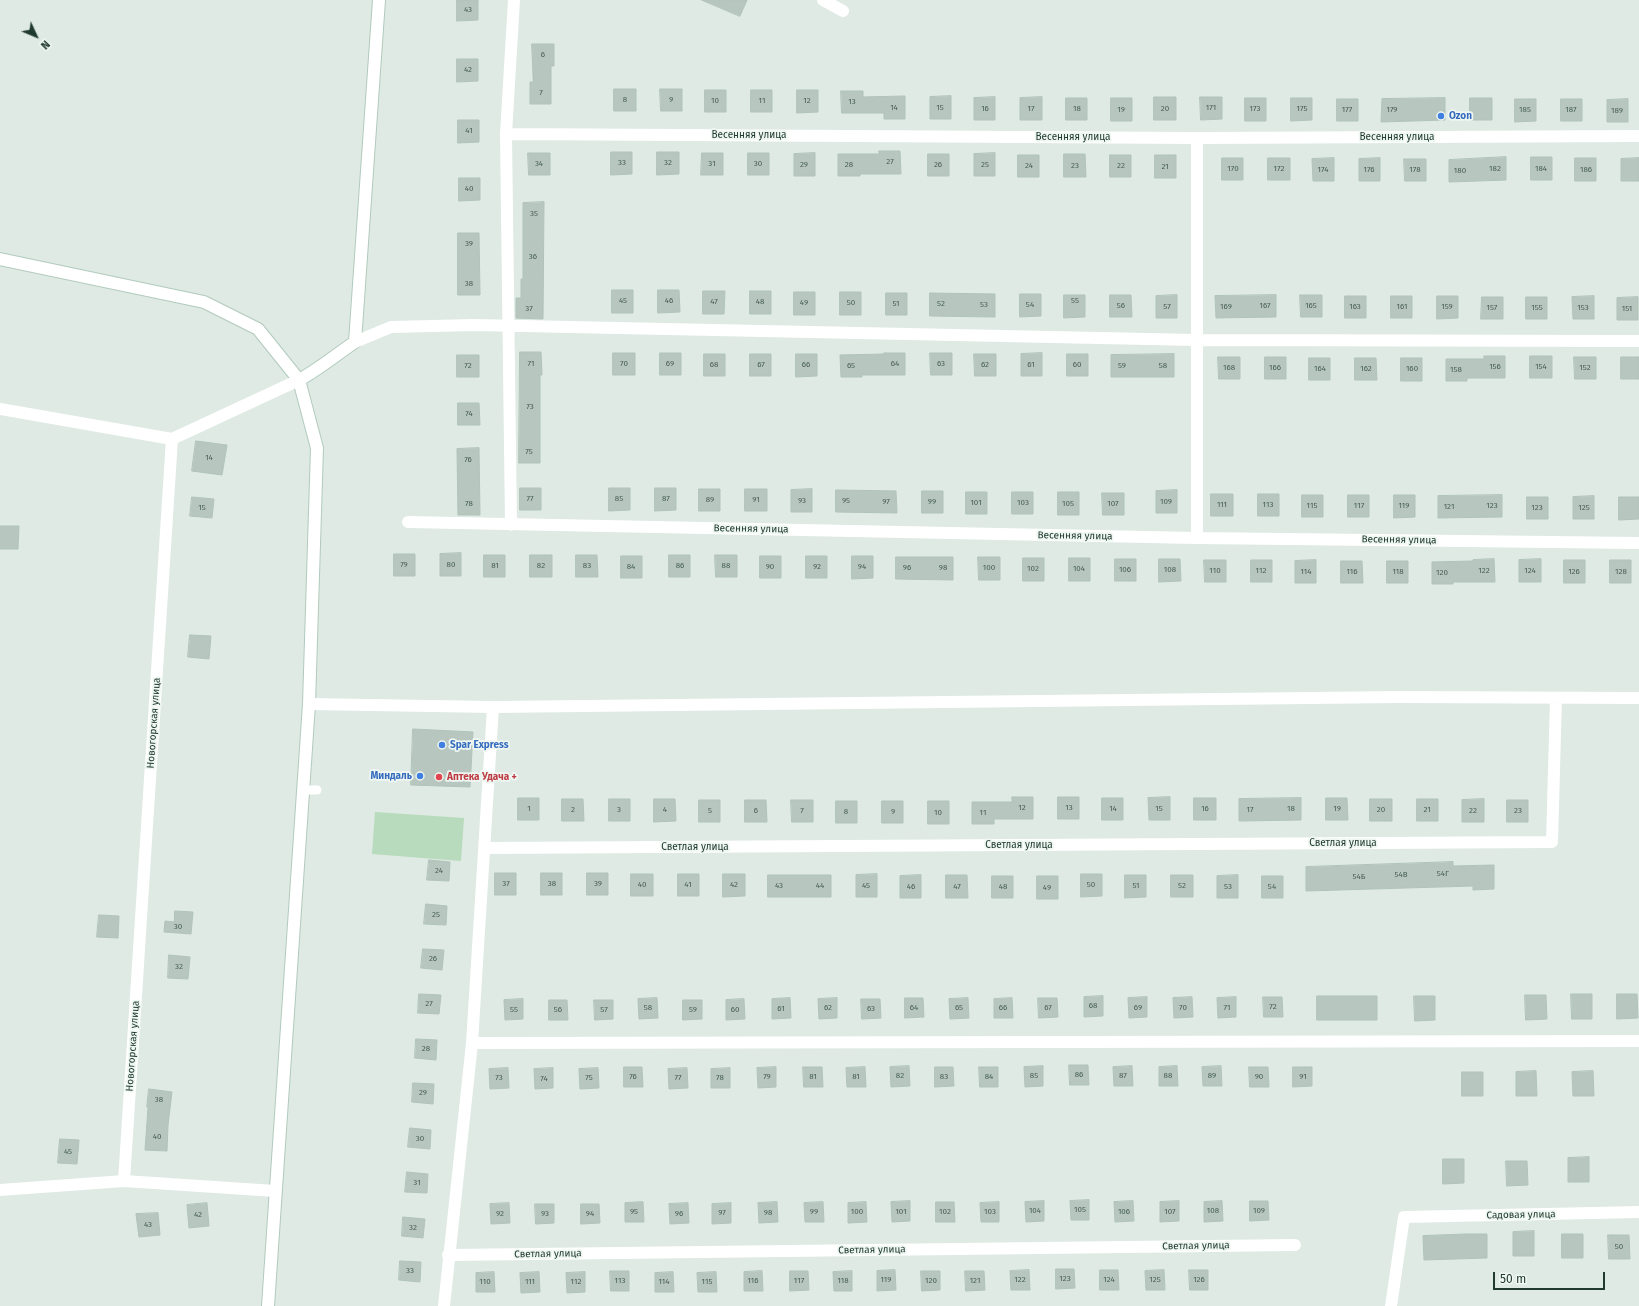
<!DOCTYPE html>
<meta charset="utf-8">
<style>
body{margin:0}
#map{position:relative;width:1639px;height:1306px;overflow:hidden;background:#deeae3;font-family:"Fira Sans",sans-serif}
canvas{display:block}
.north{position:absolute;left:16px;top:16px;width:40px;height:40px;-webkit-text-stroke:3px #eff7f2;paint-order:stroke;rotate:134deg;font-size:11px;font-weight:700;line-height:16px;text-align:center;color:#203a2f}
.north::after{content:'';display:block;margin:auto;width:14px;height:18px;background:#203a2f;clip-path:polygon(50% 0,100% 100%,50% 72%,0 100%)}
.scale{position:absolute;left:1493px;top:1272px;width:112px;height:18px;box-sizing:border-box;border:2px solid #203a2f;border-top:0;padding-left:5px;font-size:12px;line-height:14px;white-space:nowrap;color:#203a2f;-webkit-text-stroke:3px #eff7f2;paint-order:stroke}
</style>
<div id="map">
<canvas width="1639" height="1306"></canvas>
<div class="north">N</div>
<div class="scale">50 m</div>
</div>
<script>
const ctx = document.querySelector('canvas').getContext('2d');
ctx.lineJoin = 'round';
function fillPath(path, color) { ctx.fillStyle = color; ctx.fill(path, 'evenodd'); }
function trace(path, color, width, dash) { ctx.strokeStyle = color; ctx.lineWidth = width; ctx.lineCap = dash ? 'butt' : 'round'; ctx.setLineDash(dash || []); ctx.stroke(path); }
function label(font, color, halo, rows, align = 'center') {
  ctx.font = font + ' "Fira Sans",sans-serif'; ctx.lineWidth = 3.5; ctx.setLineDash([]); ctx.textBaseline = 'middle'; ctx.strokeStyle = halo; ctx.fillStyle = color; for (const [text, x, y, turn = 0] of rows) {
    ctx.save(); ctx.translate(x, y); ctx.rotate((+turn || 0) * Math.PI / 180); ctx.textAlign = isNaN(turn) ? turn : align; if (halo) ctx.strokeText(text, 0, 0); ctx.fillText(text, 0, 0); ctx.restore();
  }
}
fillPath(new Path2D(`
 M375,812L464,818L461,861L372,854Z`), '#b7dbbc');
const building = new Path2D(`
 M457,0H478V20L457,21Z
 M702,0H747L740,16Z
 M532,44H554V66H551V104H530V82H533Z
 M457,59H478V81L457,82Z
 M614,89H636V111H614Z
 M660,89H682V111H661Z
 M705,90H726V112H705Z
 M751,90H772V112H751Z
 M797,90H818V112L797,113Z
 M841,91H863V97L905,96V119H884V113H842Z
 M951,96V119H930V97Z
 M995,97V120H974V98Z
 M1042,97V120H1020V98Z
 M1154,97H1176V120H1154Z
 M1200,97H1222V119L1201,120Z
 M1066,98H1087V120H1066Z
 M1111,98H1132V121H1111Z
 M1245,98H1266V121H1245Z
 M1291,98H1312V120L1291,121Z
 M1445,98V120L1381,122L1382,99Z
 M1470,98H1492V120H1470Z
 M1337,99H1358V121H1337Z
 M1515,99H1536V121L1515,122Z
 M1561,99H1582V121H1561Z
 M1628,99V122H1607V100Z
 M458,120H479V142L458,143Z
 M879,151H900L901,174H860V176H838V154H879Z
 M611,152H632V174L611,175Z
 M657,152H679V174L657,175Z
 M528,153H550V175H529Z
 M702,153H723V175H701Z
 M748,153H769V175H748Z
 M815,153V176H794V154Z
 M995,153V176H974V154Z
 M928,154H949V176H928Z
 M1064,154H1085L1086,177H1064Z
 M1018,155H1039V177H1018Z
 M1110,155H1131V177H1110Z
 M1155,155H1176V178H1155Z
 M1506,157V180L1449,182V160Z
 M1531,157H1552V180H1531Z
 M1222,158H1243V180H1222Z
 M1268,158H1290V180H1268Z
 M1334,158V181H1313L1312,159Z
 M1380,158V181H1359V159Z
 M1575,158H1596V181H1575Z
 M1639,158V181H1621V159Z
 M1404,159H1426V181H1405Z
 M459,178H480V200L459,201Z
 M544,202L543,319L516,318V298H521V279H523V203Z
 M458,233H479L480,295H458Z
 M612,290H633V313H612Z
 M658,290H679L680,312L658,313Z
 M703,291H725L724,314H703Z
 M750,291H771V314H750Z
 M794,292H815V315H794Z
 M840,292H861V315H840Z
 M886,293H907V315H886Z
 M930,293L995,294V317L930,316Z
 M1020,294H1041V316L1020,317Z
 M1064,295H1085V317L1064,318Z
 M1110,295H1131L1132,317H1110Z
 M1177,295V318H1156V296Z
 M1276,295V317L1216,318L1215,296Z
 M1300,295H1322V317H1301Z
 M1345,296H1366V318H1345Z
 M1391,296H1412V318H1391Z
 M1437,296H1458V318L1437,319Z
 M1594,296V319H1573L1572,297Z
 M1482,297H1503V319H1481Z
 M1526,297H1547V319H1526Z
 M1638,297V320H1617V298Z
 M520,352H541L542,375H540V463H519Z
 M613,353H635V375H613Z
 M660,353H681V375H660Z
 M884,353H905V375H862V377H841L840,355L884,354Z
 M930,353H952V375H931Z
 M1042,353V376H1021V354Z
 M704,354H725V376H704Z
 M750,354H771V376H750Z
 M796,354H817V376L796,377Z
 M974,354H996V376H975Z
 M1067,354H1088V376H1067Z
 M1174,354V377H1111V355Z
 M457,355H479V377H457Z
 M1484,356H1505V378H1467V381H1446V359H1484Z
 M1530,356H1552V378H1530Z
 M1218,357H1240V379H1219Z
 M1265,357H1286V379H1265Z
 M1574,357H1596V379H1575Z
 M1621,357H1639V379H1621Z
 M1309,358H1330V380H1309Z
 M1355,358H1376L1377,380H1355Z
 M1401,358H1422V381H1401Z
 M458,403H479L480,425H458Z
 M196,441L227,445L222,475L192,471Z
 M479,448L480,515H458L457,449Z
 M520,488H541V510H520Z
 M609,488H630V510L609,511Z
 M655,488H676V510L655,511Z
 M699,489H720V511H699Z
 M745,489H767V511H745Z
 M812,489V512H791V490Z
 M836,490L896,491L897,513L836,512Z
 M1177,490V513H1156V491Z
 M922,491H943V513H922Z
 M966,492H987V514H966Z
 M1012,492H1033V514H1012Z
 M1058,492H1079V515H1058Z
 M1102,493H1124V515H1103Z
 M1211,494H1233V516H1211Z
 M1258,494H1279V516H1258Z
 M1302,495H1323V517H1302Z
 M1348,495H1369V517H1348Z
 M1394,495H1415V517L1394,518Z
 M1502,495V517L1438,518V496Z
 M1594,496V519H1573V497Z
 M192,497L214,499L212,518L190,516Z
 M1527,497H1548V519H1527Z
 M1619,497H1639V519L1619,520Z
 M0,526H19L18,549H0Z
 M461,553V576H440V554Z
 M394,554H415V576H394Z
 M484,555H505V577H484Z
 M530,555H552V577H530Z
 M576,555H597L598,577H576Z
 M669,555H690V577H669Z
 M715,555H737V577H716Z
 M621,556H642V578H621Z
 M760,556H781V578H760Z
 M806,556H827V578H806Z
 M852,556H873V578L852,579Z
 M896,557H953V580L896,579Z
 M978,557H1000V580H979Z
 M1023,558H1044V581H1023Z
 M1069,558H1090V581H1069Z
 M1115,559H1136V581H1115Z
 M1159,559H1180L1181,581L1159,582Z
 M1494,559L1495,582H1453V584H1432V562L1473,561V560Z
 M1541,559V582H1519V560Z
 M1204,560H1226V582H1205Z
 M1251,560H1272V582H1251Z
 M1316,560V583H1295V561Z
 M1564,560H1585V583H1564Z
 M1610,560H1631V583H1610Z
 M1341,561H1362L1363,583H1341Z
 M1387,561H1408V583H1387Z
 M190,635L211,636L209,659L188,657Z
 M413,729L473,732L470,787L411,785Z
 M1012,797H1033V819H994V824H972V802H1012Z
 M1058,797H1079V819H1058Z
 M1170,797V820H1149L1148,798Z
 M518,798H539V820H518Z
 M1102,798H1123V820H1102Z
 M1194,798H1216V820H1194Z
 M1301,798V820L1239,821V799Z
 M1326,798H1347L1348,820H1326Z
 M562,799H583L584,821H562Z
 M609,799H630V821H609Z
 M654,799H675L676,821L654,822Z
 M1370,799H1392V821H1370Z
 M1417,799H1438V821H1417Z
 M1484,799V822H1462V800Z
 M699,800H720V822H699Z
 M745,800H766L767,822H745Z
 M791,800H813V822H792Z
 M1507,800H1528V822H1507Z
 M836,801H857V823H836Z
 M882,801H903V823H882Z
 M928,801H949V824H928Z
 M429,860L450,862L449,881L427,880Z
 M1453,862V866L1494,865V889L1473,890V886L1306,891V867Z
 M495,873H516V895H495Z
 M541,873H562V895H541Z
 M587,873H608V895H587Z
 M631,874H653V896H631Z
 M678,874H699V896H678Z
 M723,874H745V896L723,897Z
 M877,874V897H856V875Z
 M1081,874H1102V896L1081,897Z
 M768,875H831V897H768Z
 M921,875V898H900V876Z
 M946,875H967L968,898H946Z
 M1125,875H1146V897L1125,898Z
 M1171,875H1193V897H1171Z
 M1238,875V898H1217V876Z
 M992,876H1013V898H992Z
 M1037,876H1058V899H1037Z
 M1262,876H1283V898H1262Z
 M426,904L447,906L446,925L424,924Z
 M175,911L193,912L191,934L164,932L165,921L174,922Z
 M99,915L119,916L118,938L97,937Z
 M423,949L444,950L442,970L421,968Z
 M169,955L190,957L188,979L168,978Z
 M419,994L441,995L439,1014L418,1013Z
 M1571,994H1592V1019H1572Z
 M1617,994H1637L1638,1018L1617,1019Z
 M1525,995H1546L1547,1019L1526,1020Z
 M1103,996V1016L1084,1017V997Z
 M1317,996H1377V1020H1317Z
 M1414,996H1435V1020L1415,1021Z
 M1147,997V1017L1129,1018L1128,998Z
 M1192,997L1193,1017L1174,1018L1173,998Z
 M1236,997V1017L1218,1018L1217,998Z
 M1263,997H1282L1283,1017H1264Z
 M657,998L658,1018L639,1019L638,999Z
 M790,998L791,1018L772,1019V999Z
 M837,998V1018L819,1019L818,999Z
 M905,998H923L924,1017L905,1018Z
 M968,998L969,1018L950,1019L949,999Z
 M1012,998L1013,1018H994V999Z
 M1038,998H1057L1058,1017L1039,1018Z
 M523,999V1019L505,1020L504,1000Z
 M744,999L745,1019L726,1020V1000Z
 M861,999H880L881,1018L862,1019Z
 M549,1000H567L568,1020H549Z
 M594,1000H613V1019L595,1020Z
 M683,1000H702V1019L683,1020Z
 M416,1039L437,1040L436,1060L415,1058Z
 M1069,1065H1088L1089,1085H1070Z
 M909,1066L910,1086L891,1087L890,1067Z
 M1043,1066V1086L1025,1087L1024,1067Z
 M1132,1066L1133,1086H1114L1113,1067Z
 M1177,1066L1178,1086H1159V1067Z
 M1221,1066L1222,1086H1203L1202,1067Z
 M624,1067H642L643,1087H624Z
 M776,1067V1087L758,1088L757,1068Z
 M803,1067H822L823,1087H804Z
 M865,1067L866,1087H847L846,1068Z
 M935,1067H953L954,1086L935,1087Z
 M979,1067H998V1087H980Z
 M1249,1067H1268L1269,1087H1250Z
 M1293,1067H1312V1086L1293,1087Z
 M508,1068L509,1088L490,1089L489,1069Z
 M553,1068V1088L535,1089L534,1069Z
 M598,1068L599,1088L580,1089L579,1069Z
 M687,1068L688,1088L669,1089L668,1069Z
 M730,1068V1088H711V1069Z
 M1536,1071L1537,1096H1516V1072Z
 M1593,1071L1594,1096H1573L1572,1072Z
 M1462,1072H1483V1096H1462Z
 M413,1083L434,1084L433,1104L412,1102Z
 M149,1089L172,1092L168,1125L167,1151L145,1150L148,1108L147,1107Z
 M410,1128L431,1130L430,1149L408,1147Z
 M60,1139L79,1140L77,1164L58,1163Z
 M1589,1157V1182H1568V1158Z
 M1443,1159H1464V1183L1443,1184Z
 M1506,1161H1527L1528,1185L1507,1186Z
 M407,1172L428,1174L427,1193L405,1192Z
 M1089,1200V1220H1071L1070,1201Z
 M910,1201V1221L892,1222L891,1202Z
 M1044,1201V1221L1026,1222L1025,1202Z
 M1133,1201L1134,1221L1115,1222L1114,1202Z
 M1179,1201V1221L1160,1222V1202Z
 M1222,1201L1223,1221L1204,1222V1202Z
 M1250,1201H1268L1269,1220L1250,1221Z
 M643,1202L644,1222H625V1203Z
 M777,1202L778,1222L759,1223L758,1203Z
 M823,1202L824,1222H805L804,1203Z
 M866,1202L867,1222L848,1223V1203Z
 M936,1202H954L955,1222H936Z
 M999,1202V1222H981L980,1203Z
 M207,1203L209,1226L189,1228L187,1205Z
 M509,1203L510,1223L491,1224L490,1204Z
 M688,1203L689,1223L670,1224L669,1204Z
 M731,1203V1223L712,1224V1204Z
 M535,1204H554V1223L536,1224Z
 M581,1204H599L600,1223L581,1224Z
 M158,1213L160,1235L139,1237L136,1214Z
 M403,1217L425,1219L423,1238L402,1236Z
 M1534,1231V1256H1513V1232Z
 M1466,1234H1487V1258L1424,1260L1423,1236Z
 M1562,1234H1583V1258H1562Z
 M1608,1235H1629L1630,1259H1609Z
 M400,1261L421,1262L420,1282L399,1280Z
 M1056,1269H1074L1075,1288L1056,1289Z
 M895,1270L896,1290L877,1291V1271Z
 M1029,1270L1030,1290H1011L1010,1271Z
 M1100,1270H1118L1119,1290H1100Z
 M1164,1270L1165,1290H1146L1145,1271Z
 M1189,1270H1208V1290H1190Z
 M610,1271H629V1291H611Z
 M762,1271L763,1291H744V1272Z
 M790,1271H808L809,1290L790,1291Z
 M852,1271V1291H834L833,1272Z
 M921,1271H940V1290L922,1291Z
 M965,1271H984L985,1290L966,1291Z
 M494,1272L495,1292H476V1273Z
 M539,1272L540,1292L521,1293L520,1273Z
 M585,1272V1292L567,1293L566,1273Z
 M673,1272L674,1292H655V1273Z
 M716,1272L717,1292H698L697,1273Z`);
fillPath(building, '#b7c7bf');
trace(building, '#b1c3b9', 1);
const secondary = new Path2D(`
 M0,259L204,302L258,329L299,380L317,448L309,704L268,1306
 M299,380C319,369 337,354 355,342L379,0`);
trace(secondary, '#b2cabe', 14);
trace(new Path2D(`
 M303,790H317`), '#fff', 9);
trace(new Path2D(`
 M823,0L843,11
 M506,134L1197,138L1639,136
 M1197,138V538
 M355,342L391,327L474,325L1196,340L1639,341
 M0,409L172,439
 M172,439L299,380
 M408,522L1197,538L1639,543
 M511,525L506,134L514,0
 M309,704L493,707L1400,697L1639,698
 M485,848L1552,842L1556,698
 M472,1043L1639,1041
 M124,1181L172,439
 M0,1190L124,1181L275,1191
 M448,1255L1295,1245
 M444,1306L472,1043L493,707
 M1391,1306L1404,1217L1639,1212`), '#fff', 12);
trace(secondary, '#fff', 12);
for (const [x, y, r, color] of [
 [1441,116,4,"#3f7fe0"],
 [442,745,4,"#3f7fe0"],
 [420,776,4,"#3f7fe0"],
 [439,777,4,"#e0444e"]
]) { const dot = new Path2D(); dot.arc(x, y, r, 0, 2 * Math.PI); ctx.fillStyle = color; ctx.fill(dot); trace(dot, '#eff7f2', 1.5); }
label('8px', '#465d53', null, [
 ["43",468,10],
 ["6",543,55],
 ["42",468,70],
 ["7",541,93],
 ["8",625,100],
 ["9",671,100],
 ["10",715,101],
 ["11",762,101],
 ["12",807,101],
 ["13",852,102],
 ["14",894,108],
 ["15",940,108],
 ["171",1211,108],
 ["16",985,109],
 ["17",1031,109],
 ["18",1077,109],
 ["20",1165,109],
 ["173",1255,109],
 ["175",1302,109],
 ["19",1121,110],
 ["177",1347,110],
 ["179",1392,110],
 ["185",1525,110],
 ["187",1571,110],
 ["189",1617,111],
 ["41",469,131],
 ["27",890,162],
 ["33",622,163],
 ["32",668,163],
 ["34",539,164],
 ["31",712,164],
 ["30",758,164],
 ["29",804,165],
 ["28",849,165],
 ["26",938,165],
 ["25",985,165],
 ["24",1029,166],
 ["23",1075,166],
 ["22",1121,166],
 ["21",1165,167],
 ["170",1233,169],
 ["172",1279,169],
 ["182",1495,169],
 ["184",1541,169],
 ["174",1323,170],
 ["176",1369,170],
 ["178",1415,170],
 ["186",1586,170],
 ["180",1460,171],
 ["40",469,189],
 ["35",534,214],
 ["39",469,244],
 ["36",533,257],
 ["38",469,284],
 ["45",623,301],
 ["46",669,301],
 ["55",1075,301],
 ["47",714,302],
 ["48",760,302],
 ["49",804,303],
 ["50",851,303],
 ["51",896,304],
 ["52",941,304],
 ["53",984,305],
 ["54",1030,305],
 ["56",1121,306],
 ["167",1265,306],
 ["165",1311,306],
 ["57",1167,307],
 ["169",1226,307],
 ["163",1355,307],
 ["161",1402,307],
 ["159",1447,307],
 ["157",1492,308],
 ["155",1537,308],
 ["153",1583,308],
 ["37",529,309],
 ["151",1627,309],
 ["71",531,364],
 ["70",624,364],
 ["69",670,364],
 ["64",895,364],
 ["63",941,364],
 ["68",714,365],
 ["67",761,365],
 ["66",806,365],
 ["62",985,365],
 ["61",1031,365],
 ["60",1077,365],
 ["72",468,366],
 ["65",851,366],
 ["59",1122,366],
 ["58",1163,366],
 ["156",1495,367],
 ["154",1541,367],
 ["168",1229,368],
 ["166",1275,368],
 ["152",1585,368],
 ["164",1320,369],
 ["162",1366,369],
 ["160",1412,369],
 ["158",1456,370],
 ["73",530,407],
 ["74",469,414],
 ["75",529,452],
 ["14",209,458],
 ["76",468,460],
 ["77",530,499],
 ["85",619,499],
 ["87",666,499],
 ["89",710,500],
 ["91",756,500],
 ["93",802,501],
 ["95",846,501],
 ["97",886,502],
 ["99",932,502],
 ["109",1166,502],
 ["101",976,503],
 ["103",1023,503],
 ["78",469,504],
 ["105",1068,504],
 ["107",1113,504],
 ["111",1222,505],
 ["113",1268,505],
 ["115",1312,506],
 ["117",1359,506],
 ["119",1404,506],
 ["123",1492,506],
 ["121",1449,507],
 ["15",202,508],
 ["123",1537,508],
 ["125",1584,508],
 ["79",404,565],
 ["80",451,565],
 ["81",495,566],
 ["82",541,566],
 ["83",587,566],
 ["86",680,566],
 ["88",726,566],
 ["84",631,567],
 ["90",770,567],
 ["92",817,567],
 ["94",862,567],
 ["96",907,568],
 ["98",943,568],
 ["100",989,568],
 ["102",1033,569],
 ["104",1079,569],
 ["106",1125,570],
 ["108",1170,570],
 ["110",1215,571],
 ["112",1261,571],
 ["122",1484,571],
 ["124",1530,571],
 ["114",1306,572],
 ["116",1352,572],
 ["118",1398,572],
 ["126",1574,572],
 ["128",1621,572],
 ["120",1442,573],
 ["12",1022,808],
 ["13",1069,808],
 ["1",529,809],
 ["14",1113,809],
 ["15",1159,809],
 ["16",1205,809],
 ["18",1291,809],
 ["19",1337,809],
 ["2",573,810],
 ["3",619,810],
 ["4",665,810],
 ["17",1250,810],
 ["20",1381,810],
 ["21",1427,810],
 ["5",710,811],
 ["6",756,811],
 ["7",802,811],
 ["22",1473,811],
 ["23",1518,811],
 ["8",846,812],
 ["9",893,812],
 ["10",938,813],
 ["11",983,813],
 ["24",439,871],
 ["54Г",1443,874],
 ["54В",1401,875],
 ["54Б",1359,877],
 ["37",506,884],
 ["38",552,884],
 ["39",598,884],
 ["40",642,885],
 ["41",688,885],
 ["42",734,885],
 ["50",1091,885],
 ["43",779,886],
 ["44",820,886],
 ["45",866,886],
 ["51",1136,886],
 ["52",1182,886],
 ["46",911,887],
 ["47",957,887],
 ["48",1003,887],
 ["53",1228,887],
 ["54",1272,887],
 ["49",1047,888],
 ["25",436,915],
 ["30",178,927],
 ["26",433,959],
 ["32",179,967],
 ["27",429,1004],
 ["68",1093,1006],
 ["72",1273,1007],
 ["58",648,1008],
 ["62",828,1008],
 ["64",914,1008],
 ["65",959,1008],
 ["66",1003,1008],
 ["67",1048,1008],
 ["69",1138,1008],
 ["70",1183,1008],
 ["71",1227,1008],
 ["61",781,1009],
 ["63",871,1009],
 ["55",514,1010],
 ["56",558,1010],
 ["57",604,1010],
 ["59",693,1010],
 ["60",735,1010],
 ["28",426,1049],
 ["86",1079,1075],
 ["82",900,1076],
 ["85",1034,1076],
 ["87",1123,1076],
 ["88",1168,1076],
 ["89",1212,1076],
 ["76",633,1077],
 ["79",767,1077],
 ["81",813,1077],
 ["81",856,1077],
 ["83",944,1077],
 ["84",989,1077],
 ["90",1259,1077],
 ["91",1303,1077],
 ["73",499,1078],
 ["75",589,1078],
 ["77",678,1078],
 ["78",720,1078],
 ["74",544,1079],
 ["29",423,1093],
 ["38",159,1100],
 ["40",157,1137],
 ["30",420,1139],
 ["45",68,1152],
 ["31",417,1183],
 ["105",1080,1210],
 ["104",1035,1211],
 ["108",1213,1211],
 ["109",1259,1211],
 ["95",634,1212],
 ["99",814,1212],
 ["100",857,1212],
 ["101",901,1212],
 ["102",945,1212],
 ["103",990,1212],
 ["106",1124,1212],
 ["107",1170,1212],
 ["97",722,1213],
 ["98",768,1213],
 ["92",500,1214],
 ["93",545,1214],
 ["94",590,1214],
 ["96",679,1214],
 ["42",198,1215],
 ["43",148,1225],
 ["32",413,1228],
 ["50",1619,1247],
 ["33",410,1271],
 ["123",1065,1279],
 ["119",886,1280],
 ["122",1020,1280],
 ["124",1109,1280],
 ["125",1155,1280],
 ["126",1199,1280],
 ["113",620,1281],
 ["116",753,1281],
 ["117",799,1281],
 ["118",843,1281],
 ["120",931,1281],
 ["121",975,1281],
 ["110",485,1282],
 ["111",530,1282],
 ["112",576,1282],
 ["114",664,1282],
 ["115",707,1282]
]);
label('bold 10px', '#366cbe', '#eff7f2', [
 ["Ozon",1449,116],
 ["Spar Express",450,745],
 ["Миндаль",412,776,"right"]
], 'left');
label('10px', '#203a2f', '#eff7f2', [
 ["Весенняя улица",749,135],
 ["Весенняя улица",1073,137],
 ["Весенняя улица",1397,137],
 ["Весенняя улица",751,529,1],
 ["Весенняя улица",1075,536,1],
 ["Весенняя улица",1399,540,1],
 ["Новогорская улица",154,723,-86],
 ["Светлая улица",1343,843],
 ["Светлая улица",1019,845],
 ["Светлая улица",695,847],
 ["Новогорская улица",133,1046,-86],
 ["Садовая улица",1521,1215,-1],
 ["Светлая улица",1196,1246,-1],
 ["Светлая улица",872,1250,-1],
 ["Светлая улица",548,1254,-1]
]);
label('bold 10px', '#be3a42', '#eff7f2', [
 ["Аптека Удача +",447,777]
], 'left');
</script>
